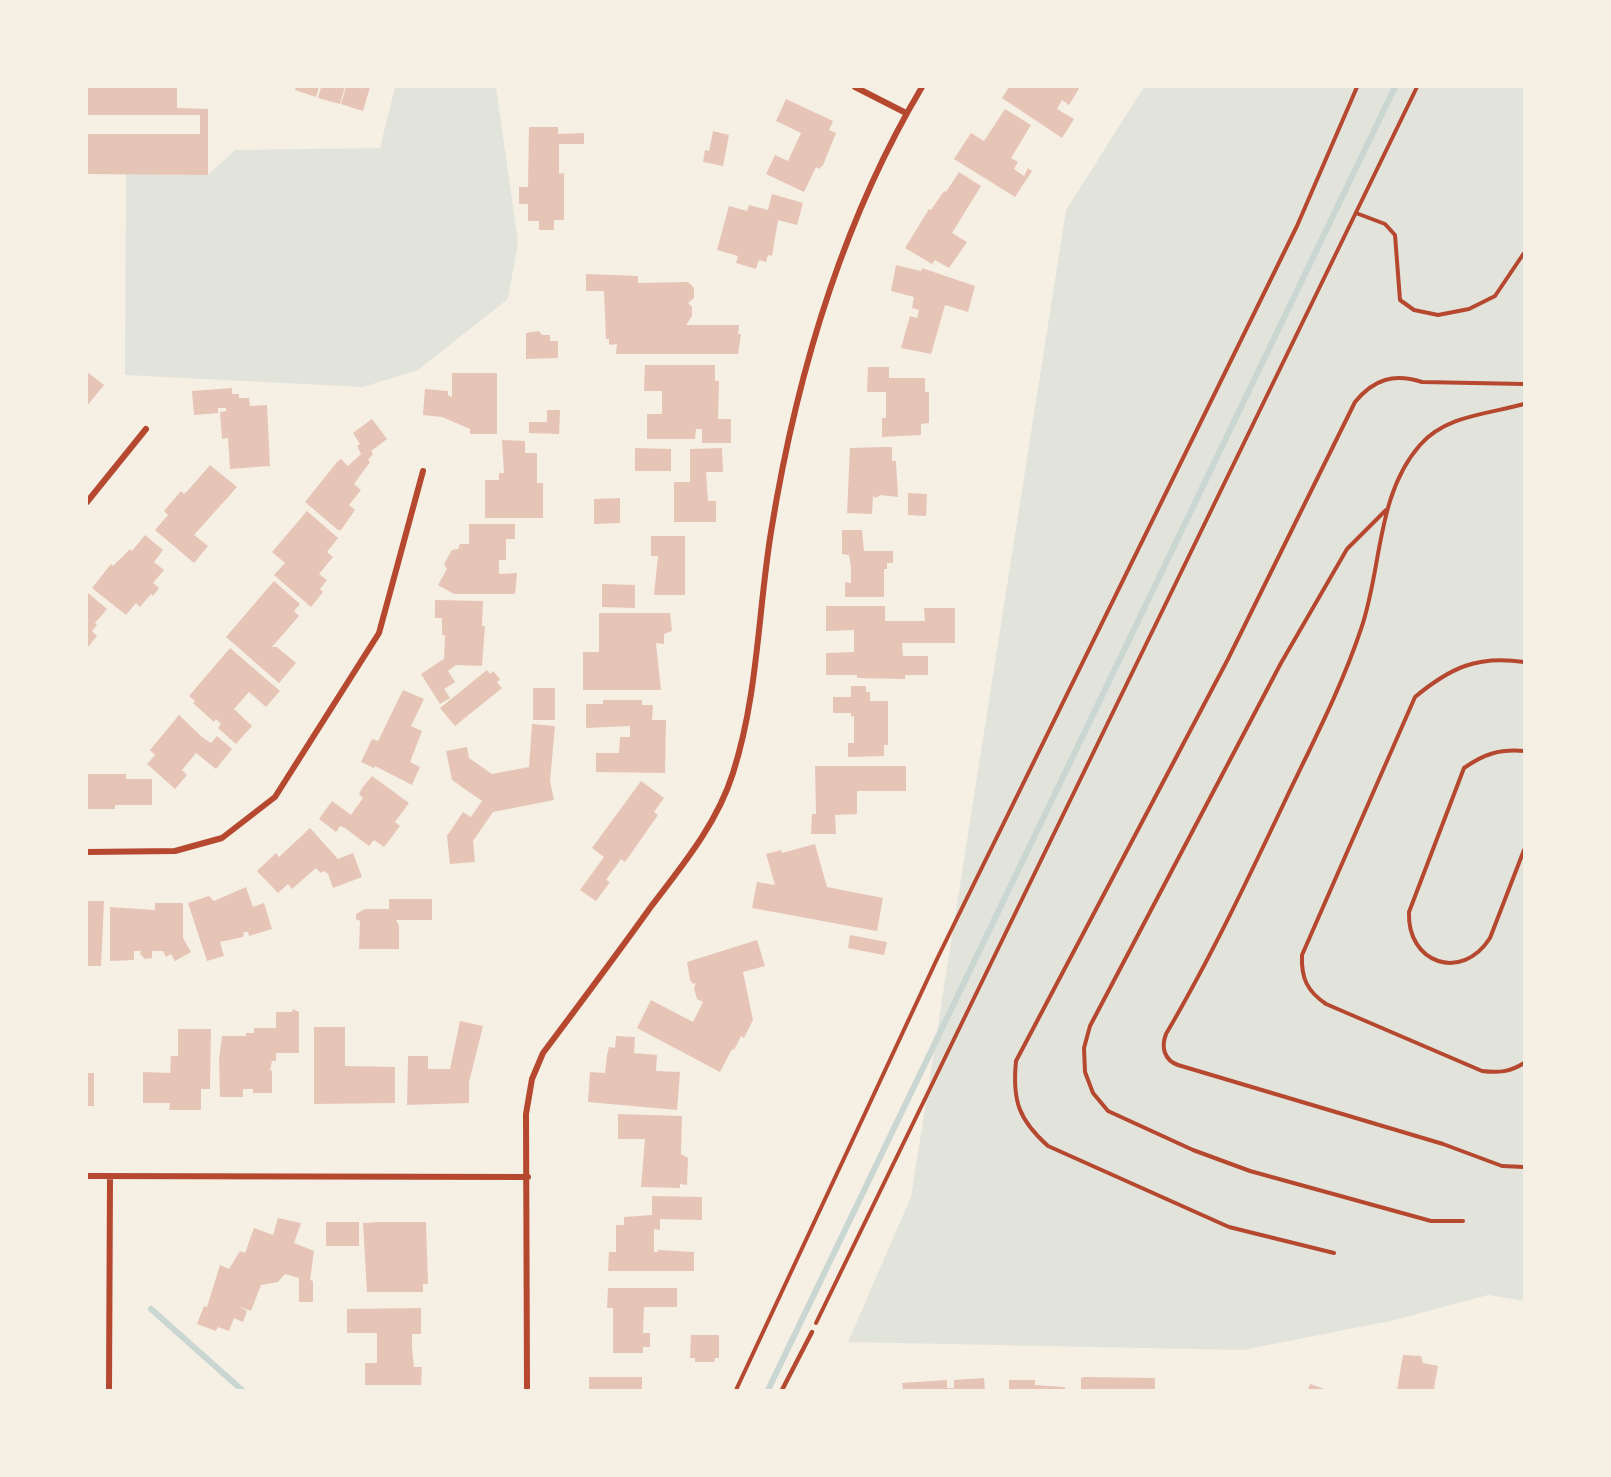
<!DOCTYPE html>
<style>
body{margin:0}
#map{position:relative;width:1611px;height:1477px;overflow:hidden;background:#f6efe4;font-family:"Playfair Display",serif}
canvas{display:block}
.frame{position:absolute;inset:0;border:88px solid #f6efe4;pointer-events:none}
</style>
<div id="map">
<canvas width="1611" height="1477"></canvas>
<div class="frame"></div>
</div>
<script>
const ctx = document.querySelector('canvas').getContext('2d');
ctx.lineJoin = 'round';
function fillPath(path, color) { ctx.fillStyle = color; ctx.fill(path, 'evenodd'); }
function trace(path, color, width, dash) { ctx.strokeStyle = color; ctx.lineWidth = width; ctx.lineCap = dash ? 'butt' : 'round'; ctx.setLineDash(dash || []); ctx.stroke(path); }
fillPath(new Path2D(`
 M395,87H496L518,242L508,299L418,370L363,387L125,375L126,174L208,175L235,150L380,148Z
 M1144,87H1524V1301L1488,1295L1395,1320L1243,1350L848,1342L911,1197L1066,210Z`), '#e2e4dc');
trace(new Path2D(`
 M151,1309L242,1390
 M768,1390L1395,87`), '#c9d6d2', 6);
fillPath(new Path2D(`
 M87,87H177V108L208,109V175L87,174V134H200V115H87Z
 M296,87H319L316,97L295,90Z
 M321,87H345L340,104L318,98Z
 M346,87H370L363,111L341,104Z
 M1009,87H1080L1069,105L1062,100L1057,109L1074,119L1062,138L1002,98Z
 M786,99L833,121L829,130L836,133L823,165L819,169L816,167L804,192L766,174L775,155L788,161L801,133L776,121Z
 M1005,109L1031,125L1011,158L1018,162L1014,169L1024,176L1028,168L1032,171L1015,197L954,159L971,133L984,141Z
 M529,127H558V134L584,133V144H559V174L564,173V220H554V230H539V221H528V204H519V187H528Z
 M713,131L729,135L723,166L703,162L705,150L709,151Z
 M959,172L981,186L952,233L967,242L949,268L935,260L932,264L905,248L929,209L931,210L944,191L946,192Z
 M772,194L803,203L797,225L778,220L772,256L768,255L766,262L759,260L756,269L736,263L738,256L717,250L729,206L747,211L749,205L768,210Z
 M896,265L921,271L922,268L975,286L968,312L945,305L931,354L901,348L910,316L917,318L919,310L912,308L914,297L891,291Z
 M586,274L638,276V283L688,282L694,288V298L688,303L692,307V316L686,325H739L738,334H741L738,354H616L617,344L609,345V339H606L604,291H586Z
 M539,331L542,335H550V341H558V358L526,359V333Z
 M645,365H715V381H719L718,419H731V443H702V429H696L695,439H647V414H662V391H644Z
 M868,367H889V378H925V392H929V423L921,424V435L882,437V418H886V392H867Z
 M87,372L104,385L87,406Z
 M452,373H497V434H470V429L442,417L423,415L425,389L448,391V395L452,397Z
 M232,388V394H239V398H249L250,406L267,405L270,466L230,469L228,438L222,439L220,412L226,411V408H218V413L194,415L192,391Z
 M547,410H560L559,434L529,433V422H547Z
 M372,419L387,439L371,451L373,454L368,460L370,462L354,484L361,490L349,505L355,510L341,530H338L305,502L337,462L341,459L348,466L361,454L357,446L360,444L353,433Z
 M502,440L525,441V453H537V483H543V518H485V480H499V473H504Z
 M882,447H892V461H896L898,497L881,495L875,498L873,495L872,514L847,513L850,448Z
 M635,448L671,449V471H635Z
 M722,448L723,472H706L708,501H716V522H674V482H690V449Z
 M210,465L237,487L194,535L208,546L194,563L155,530L168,515L164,511L181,491L184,494L191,487Z
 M908,493L927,494L926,516L908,515Z
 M620,498V523L594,524V499Z
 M307,511L338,538L327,552L333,557L319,574L327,580L320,589L323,592L311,607L274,575L285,563L272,552Z
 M469,524H515V539H506V560H499V574L517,573L515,594H454L438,585L447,569L444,564L452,550L458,549L460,544H469Z
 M842,530H862L864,551H893V563H887V569H884V597H845V582L851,583V568L849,555L842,554Z
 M145,535L163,550L154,562L164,570L153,583L159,588L153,596L151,594L140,607L136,603L126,615L92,588L111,564L113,566L130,549L132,551Z
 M651,536H685V595H654L658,556H651Z
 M274,581L300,604L294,611L299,616L272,647H277L296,663L279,683L226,637Z
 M602,584L635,585V608L602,607Z
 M87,592L107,609L95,623L97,625L92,631L97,636L87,648Z
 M435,600L483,601L482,626H485L482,666L456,665L448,671L455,682L444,689L450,698L440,704L421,674L444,659L445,635H442V618H435Z
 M826,606H885V621H925L924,608H955V643H902L903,656H928V675H905V679L857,678V675H826V653L854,652V630L826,631Z
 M599,613H670L672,631L664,634V644L656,643L661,690H583V652H599Z
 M230,648L280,691L266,707L249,692L234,709L252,726L236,744L218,728L221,724L216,719L214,722L193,703L195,701L189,696Z
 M487,670L490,674L493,671L500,679L497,682L502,688L455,726L440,708Z
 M851,686H866V692H870V701H888V745H884V756L848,757V743H854V716L851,717V713H833V697H851Z
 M533,688H555V720H533Z
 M403,690L424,699L411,726L422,731L410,762L420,767L412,785L375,766L374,768L361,762L372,739L378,741Z
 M603,700H642V705H653L652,720H666L665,773L596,772V753H619L620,737H630V726L586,728V704H603Z
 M179,715L202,737L211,743L217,736L232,749L216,769L196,753L182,770L187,775L175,789L147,764L155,755L150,750Z
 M532,724L555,726L550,781L554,800L493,812L473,841L475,862L450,864L447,836L463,812L471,817L482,801L452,780L446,751L467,747L469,758L492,774L529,767Z
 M815,766H906V791H857V814L835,815L836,834H811L812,814H816Z
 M87,774H126V779H152V805H115V809H87Z
 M372,776L409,803L395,822L400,826L384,847L374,840L369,846L345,828L340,826L336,832L319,819L332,801L351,815L363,798L359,794L362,788Z
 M641,781L664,798L654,812L658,815L625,862L621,859L606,880L610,882L596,901L580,890L604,857L592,848Z
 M310,828L338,859L353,853L362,877L333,888L328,874L324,871L321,873L316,868L292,889L288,884L278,893L257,871L276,853L279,857Z
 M815,844L827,887L883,898L877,931L752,908L757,882L775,885L766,854L781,850L782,853Z
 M246,887L253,907L264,903L272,929L249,936L248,932H244L243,937L220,942L224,956L207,961L188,903L209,896L214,901Z
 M389,899H432V920H396L399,925V949H359L360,921L356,919V914L365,909H389Z
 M87,901H104L101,966H87Z
 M155,903H183V938L191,952L175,961L171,954L166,957L163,951H152V958L145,959L140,954L141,951H134V960L110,961V907L155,910Z
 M850,935L887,942L884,955L848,948Z
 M757,940L765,966L743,972L753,1020L744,1038L741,1036L734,1050L732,1049L720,1072L637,1028L651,1000L693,1022L703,1002L697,999L694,988L696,983L693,984L690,980L687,962Z
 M293,1009L299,1012V1053H276V1061H272L270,1070L272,1071V1093H253V1089H243V1097H220L219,1059L222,1036H246V1033H254V1028H276V1012H292Z
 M460,1021L483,1026L469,1082V1103L407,1105L408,1056H428V1069H450Z
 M314,1027H345V1066L395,1067V1103L314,1104Z
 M178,1029H211L210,1089H201V1110H169L170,1103H143V1072L170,1073L171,1056H178Z
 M616,1036L635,1037L634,1053L657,1055L656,1071L680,1072L677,1110L588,1102L590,1072L605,1073L607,1055L609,1047L615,1048Z
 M87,1073H94V1106H87Z
 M618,1114L682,1116L681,1154L688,1158L687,1185L680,1184V1188L641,1187L645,1139H618Z
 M652,1196L702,1197V1220L660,1219V1230L654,1229V1252H658V1250L694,1252V1271H608L609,1252H616V1225H624V1217L652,1215Z
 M278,1218L301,1223L294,1243L314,1251L310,1280L313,1281V1302H299V1278L285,1274L278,1282L261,1285L251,1311L238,1306L247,1311L243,1322L234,1318L229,1331L218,1327L216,1331L197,1324L204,1306L207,1307L220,1265L229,1269L240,1251L245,1253L254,1228L273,1235Z
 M326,1222H359V1246H326Z
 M379,1222H426L428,1284H423V1292H367L363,1223Z
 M608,1288H677V1307H644L643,1333H650V1347H643V1353H613V1308H607Z
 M421,1308V1334H412V1348L414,1367H422L421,1385H365V1363H377V1333H347V1309Z
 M691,1335H719V1358H715L714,1362H695V1358H690Z
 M1403,1355L1421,1356L1423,1363L1438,1366L1434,1388L1439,1390H1397Z
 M589,1377H642V1390H589Z
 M1084,1377L1155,1378V1390H1081V1378Z
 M984,1378L985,1390H903L902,1383L947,1380V1388H954V1380Z
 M1009,1380H1035V1385L1065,1387V1390H1009Z
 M1310,1384L1328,1390H1308Z`), '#e6c5b7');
trace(new Path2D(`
 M1356,213L1385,224L1395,235L1400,300L1414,310L1438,315L1469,309L1495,296L1524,253
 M1524,404C1489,414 1446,415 1420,445C1376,495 1382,569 1361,629C1341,689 1311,746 1284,803C1247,881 1210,959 1166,1034C1161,1047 1164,1060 1178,1065L1443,1144L1502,1166L1524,1167
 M1386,510L1347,549L1281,663L1090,1026L1084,1048L1085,1072L1093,1093L1108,1111L1193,1150L1250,1171L1431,1221H1463
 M1524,662C1477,655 1450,668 1415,697L1302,955C1301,978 1307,991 1326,1004L1482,1071C1499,1073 1510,1072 1524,1063
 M1524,751C1499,749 1484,754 1464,768L1409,912C1407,964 1462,982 1490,938L1524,850
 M1334,1253L1229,1227L1048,1146C1019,1120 1012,1101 1016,1061L1228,659L1355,402C1374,379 1394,373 1422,382L1524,384
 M816,1323L1417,87
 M736,1390L937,959L1297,226L1357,87`), '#b5482f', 4);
trace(new Path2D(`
 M782,1390L812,1332`), '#b5482f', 4.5);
trace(new Path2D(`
 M855,87L906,113
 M87,502L146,429
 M87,852L175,851L222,838L275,797L379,633L423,471
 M87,1176L528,1177
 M109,1390L110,1176
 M527,1390L526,1114L532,1079L543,1053C579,1005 615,957 650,908C682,866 717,824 733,773C758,695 758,612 771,532C796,377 841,223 922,87`), '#b5482f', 6);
</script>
